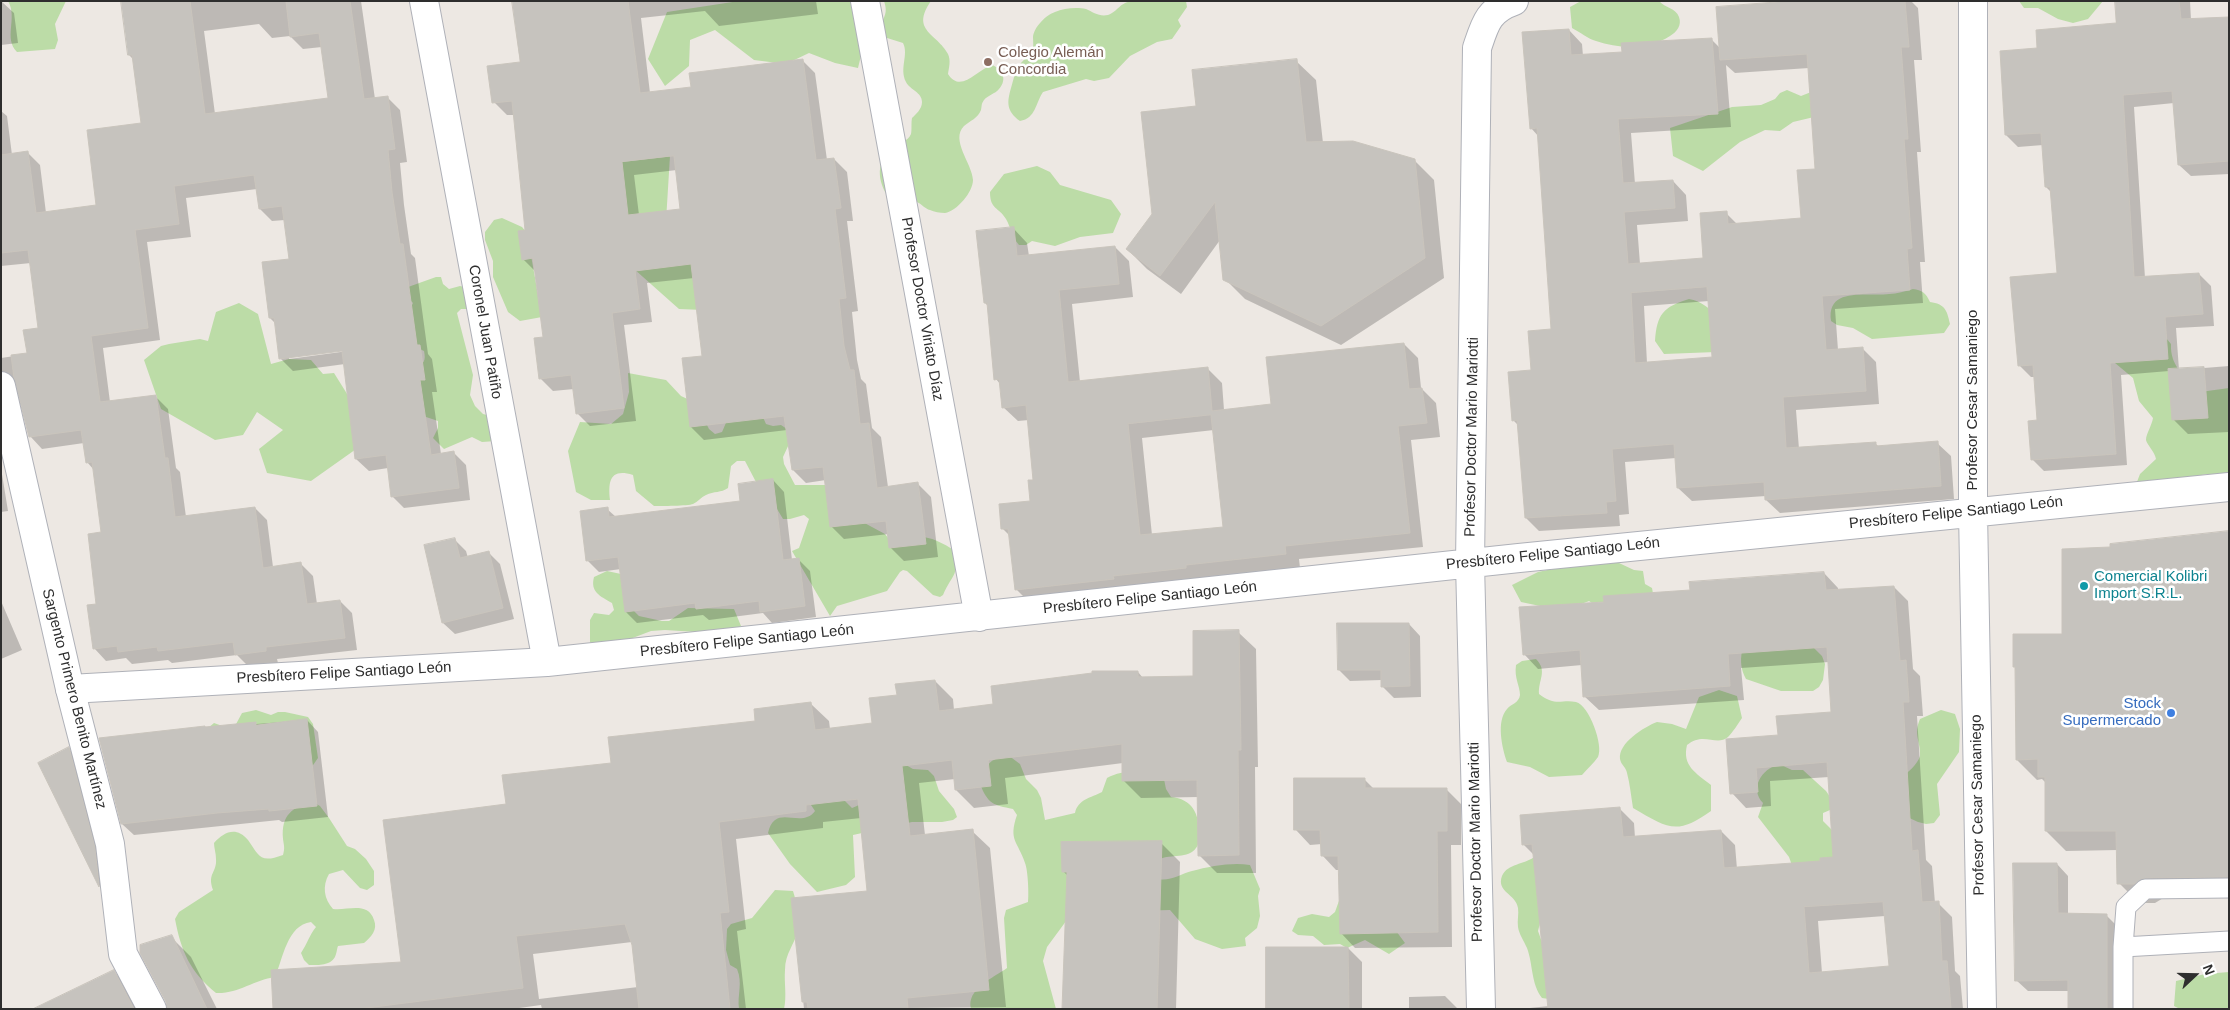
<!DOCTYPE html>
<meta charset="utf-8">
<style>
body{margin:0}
#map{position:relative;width:2230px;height:1010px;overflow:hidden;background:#ede8e3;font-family:Arial,sans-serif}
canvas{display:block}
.frame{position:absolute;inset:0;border:2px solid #2e2e2e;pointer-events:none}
.north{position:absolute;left:2170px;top:950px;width:50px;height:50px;-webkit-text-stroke:4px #fff;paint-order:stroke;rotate:69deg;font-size:14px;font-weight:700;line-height:20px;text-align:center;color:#2e2e2e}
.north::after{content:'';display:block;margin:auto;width:18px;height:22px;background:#2e2e2e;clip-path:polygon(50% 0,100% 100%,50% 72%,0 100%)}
</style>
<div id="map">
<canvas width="2230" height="1010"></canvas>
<div class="frame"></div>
<div class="north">N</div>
</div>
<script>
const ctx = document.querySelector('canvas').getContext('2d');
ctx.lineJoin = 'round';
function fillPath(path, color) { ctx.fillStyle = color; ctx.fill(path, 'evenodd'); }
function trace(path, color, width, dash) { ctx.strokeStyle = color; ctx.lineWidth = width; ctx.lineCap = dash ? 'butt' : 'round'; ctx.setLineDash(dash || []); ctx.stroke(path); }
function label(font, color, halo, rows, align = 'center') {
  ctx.font = font + ' Arial,sans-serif'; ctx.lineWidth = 5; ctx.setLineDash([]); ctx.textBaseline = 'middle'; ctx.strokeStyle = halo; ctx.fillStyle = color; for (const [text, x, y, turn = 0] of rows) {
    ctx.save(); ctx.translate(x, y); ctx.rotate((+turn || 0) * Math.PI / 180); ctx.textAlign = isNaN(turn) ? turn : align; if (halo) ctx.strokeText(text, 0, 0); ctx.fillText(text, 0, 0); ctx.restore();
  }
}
fillPath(new Path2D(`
 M8,1H66L55,24L58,40L55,49L17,52C3,38 18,18 8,1Z
 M739,1H859L864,43L858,68L835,63L809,53L786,64L754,60L715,30L690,40L689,66L665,86L648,59L667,12Z
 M884,1H931C910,31 937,33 948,54C951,61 949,67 948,74C961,94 976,70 992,65C1002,69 1008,79 999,89C995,94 988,95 984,100C981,104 982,106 981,110C978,118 970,121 964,126C950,140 972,163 973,180C973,192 957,211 945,213C940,213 934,212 930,210C925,209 922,204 917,202C908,198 897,197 887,195C876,178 877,157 895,146C900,143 908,141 911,134C912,130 911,123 912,118C916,114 922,109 922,102C922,92 910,90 906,82C899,68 909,55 903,43L884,37L882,22C886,14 887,10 884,1Z
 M1134,1H1186L1187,7L1178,20L1181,26L1172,39L1157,42L1130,56L1109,78L1094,81L1086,79L1043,92C1035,104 1036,118 1020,121C1006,111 1007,102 1011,88C1014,78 1015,71 1021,63C1024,59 1029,56 1032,52C1034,47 1033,42 1033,37C1034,27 1046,15 1055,12C1064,8 1077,7 1086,9C1093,12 1099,17 1108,15C1119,11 1119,2 1134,1Z
 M1581,1H1659C1665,8 1676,8 1679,17C1682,25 1677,32 1670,36C1648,50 1620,49 1596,41C1588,39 1580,32 1572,28L1570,7Z
 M2019,1H2103L2088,19L2073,23L2058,19L2038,8H2024Z
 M1834,83L1814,117L1793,122L1780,131L1765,130L1740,142L1703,171L1673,156L1670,128L1732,107L1761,105L1775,99L1780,93L1787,90L1801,96Z
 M639,148L670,156L666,221L688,250L704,310L679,309L634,269L608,173Z
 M1037,166L1050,172L1060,185L1111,200L1121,214L1113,233L1080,237L1055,246L1032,241L1026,245H1019C1012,237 1011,228 1006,219C999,207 990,210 990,192L1004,174Z
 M502,218L522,227L527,233L542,317L520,321L508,312L493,277V261L485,240V232L494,220Z
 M436,277H441L443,284L449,289L460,286L468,288L469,309H461L457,313L473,375L470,395L475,406L483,414L487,415L496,441L482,442L472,437L444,449L433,438L438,428V421L426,417L419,419L416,369C424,363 426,361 424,351L417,348L411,307L413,303L410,300L408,287Z
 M1913,289C1922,290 1926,293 1930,302C1945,304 1947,310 1950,324L1944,333L1872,339L1853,328L1837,325L1831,321C1826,286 1868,297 1889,294C1897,294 1905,291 1913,289Z
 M1689,299C1714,303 1728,332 1742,351L1664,354L1655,341C1657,314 1663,307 1689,299Z
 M239,303L258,314L271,364L289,359L311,360L323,374L334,373L354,405L359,447L311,481L267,473L259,449L283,430L257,412L243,435L215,440L161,409L144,360L161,346L169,344L200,339L208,341L216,312Z
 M2162,333L2171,344C2170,367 2185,376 2200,392L2229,388V475L2207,474L2135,487L2140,474L2156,459C2155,452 2147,445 2146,440C2146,434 2152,425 2153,418L2139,401L2133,378L2115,363L2113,347Z
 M628,373L666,380L681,396L696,403L709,429L715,434L722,432L728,418L757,403L766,424L773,426L781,425L787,429L789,444L783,457L784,464L795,485H825L859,520L885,534L889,539C918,536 926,533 952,549C961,575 953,572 943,595L940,597L933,595L907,571L903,570L900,572L887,591L837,606L830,616L792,551L799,548L809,519L804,515L790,519H783L774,504L756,482L745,461H737L731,466L728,488C721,493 714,491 706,495C701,497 698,502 693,504C688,506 661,506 654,506L636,491L633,475C610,468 608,481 610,500H591L576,492L568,451L580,422L611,424L623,414L629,392Z
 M1596,560L1619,563L1634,570L1643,571L1645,584L1652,588L1654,599L1592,603L1589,601L1564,611L1521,602L1512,585L1538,572Z
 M607,571L621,574L634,611L639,616L662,621H669L688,608L734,609L741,626L727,640L697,632L665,630L651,631L630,639L596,647L590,642V620L594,613L609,615L614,610L612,603C600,596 590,592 594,577Z
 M1811,645L1822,656L1825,664L1823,680L1819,687L1813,691H1781L1746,679C1741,670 1740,661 1742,651Z
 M1536,659C1548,671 1538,680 1539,694C1556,707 1561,699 1576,702C1589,705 1604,746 1598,757C1594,763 1587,769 1582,775L1549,777L1530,767L1507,762C1502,748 1496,721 1507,709C1511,704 1519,703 1520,695C1520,686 1514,678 1516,665L1522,661Z
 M1719,690L1737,696L1742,718C1738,724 1733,732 1728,737C1716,747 1704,731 1687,745C1682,766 1696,773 1711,785V811C1676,836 1668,828 1633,808C1631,796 1630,784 1627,773C1626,767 1621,765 1620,759C1618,743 1644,727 1657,722L1672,724L1686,729L1699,697Z
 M256,710L271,715L278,712H285L308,717L313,724L318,758L309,771L208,728L214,723L228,728L235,726L242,713Z
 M1941,710L1955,714L1960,729L1959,752L1937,784L1940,815L1934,823L1926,824L1918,822L1905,816L1901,778C1907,773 1918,764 1920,756C1921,742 1913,735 1920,719Z
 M887,754L913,769L928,770L934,776L939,791L954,809L957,817L953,820L942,822H912L853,835L855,877L846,885L817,892L790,864L768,833C775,802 801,830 815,811L811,805L803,804L841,797L852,808L859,805Z
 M1008,755L1020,764L1026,779L1037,790L1041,798L1045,820L1075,813C1078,799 1091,798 1102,792L1107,778C1125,768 1143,772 1163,774L1166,789L1171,797C1192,799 1199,813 1199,833C1199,838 1200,843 1196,848C1188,859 1171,854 1160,859L1155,878C1168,883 1180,874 1192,871C1210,866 1233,862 1250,865L1260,889L1258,896L1260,916L1257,928L1245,938L1246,946L1222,949L1195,939L1170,910L1072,913L1047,947L1043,961L1056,1009H971C966,989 993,978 1007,968L1004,918L1006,910L1028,902C1029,895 1028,870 1025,863C1018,841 1008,841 1017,815L1013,809C993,805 988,804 980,784C987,764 987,760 1008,755Z
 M1779,764L1792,770H1803L1826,791L1837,807L1823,813V821L1834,832L1836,860L1794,871L1789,857L1758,817L1763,803C1749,788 1762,769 1779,764Z
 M313,802L320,806L329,818L347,846L355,849L366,859L374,871V885L367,890L360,888L343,870L329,874C322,886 324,899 333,909C347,911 368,901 374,920C378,930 371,937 364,943L338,946C337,948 337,951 336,954C333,966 319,965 309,965L304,960L301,953C307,944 310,934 316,927L311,922C287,925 283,959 275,977C254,980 238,994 216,993C190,972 181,951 175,919L179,912L213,890C207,873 217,873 216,859C216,853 214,848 214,843C224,832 236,826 248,840C259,855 259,864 283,855C285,848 284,846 283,839C281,815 292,807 313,802Z
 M1534,857L1542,915L1538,931L1543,945L1549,999L1542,998C1531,984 1533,964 1527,948C1524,941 1519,934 1518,927C1517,920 1519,914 1518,908C1516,894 1496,892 1502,876C1508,863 1524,865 1534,857Z
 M775,890L793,891C797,904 801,917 798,930C795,944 785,953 785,970C784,983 787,996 784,1009H739C737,995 743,983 737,969L730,965L726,950L727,929L731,924L752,918Z
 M1340,898L1391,924L1405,943L1389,954L1365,940L1347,948L1340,944L1324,945L1313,936L1298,935L1292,931L1298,918L1312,914L1329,917L1335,912Z
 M2229,972V1009H2180L2174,1006L2176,981L2205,974Z`), '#bcdca7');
fillPath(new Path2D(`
 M1,1L14,13L18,43L1,45Z
 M123,1H361L375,99L388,98L400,110L407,162L400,163L404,205L411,254L415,258L428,354L432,359L437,392H432L441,454L454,453L466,465L470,500L404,508L392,496L388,468L369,471L356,459L345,364L293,371L280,358L276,324L270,318L290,260L285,220L272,221L260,209L257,189L186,198L191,237L147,242L160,340L103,348L110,402L155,396L168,409L176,468L180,472L186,517L255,508L267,520L273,567L301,564L313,576L317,604L340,601L352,613L357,650L277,659L278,663L249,667L237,655L172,663L168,660L132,664L126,658L106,661L94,648L103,533L94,470L87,462L84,443L42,449L30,436L18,383H11L1,389V358L28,354L40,329L31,263L1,266V111L7,116L12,155L28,153L40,165L46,213L98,206L142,124L134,60L129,55ZM259,24L272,38L290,36L303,49L322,47L329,99L215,114L204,31ZM348,349V351L289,359V356Z
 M514,1H816L818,14L719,26L705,11L641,18L650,93L692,88L802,60L815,73L827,160L834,159L847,172L853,221H847L858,311L852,312L857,360L861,379L866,384L872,428L881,437L888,487L918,484L931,497L938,557L904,561L891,548L889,534L844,539L831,526L826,480L806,483L793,470L787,430L704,440L691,427L703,357L694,278L647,283L652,322L624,325L636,421L590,426L577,413L574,389L553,391L540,378L544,338L536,272L523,259L527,231L515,115H507L494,102L521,63ZM677,170L682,210L639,215L634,175Z
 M1808,1H1911L1918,8L1922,60H1914L1921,152H1917L1925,262H1920L1923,303L1835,309L1838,350L1862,348L1876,362L1879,404L1796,410L1799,449L1875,443L1879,447L1937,443L1951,456L1954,499L1780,513L1766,500V496L1692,501L1678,488L1676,458L1625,462L1629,514L1619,515L1620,526L1539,531L1526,518L1519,426L1513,420L1552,330L1539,137L1531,128L1569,30L1582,44L1583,56L1623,53L1711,39L1720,48ZM1726,65L1735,73L1809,68L1817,170L1802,219L1738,225L1726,213L1704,260L1640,264L1637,225L1688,221L1686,195L1673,181L1635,184L1631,133L1731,127ZM1709,301L1713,358L1647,363L1644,306Z
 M2116,1H2190L2191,20L2229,18V174L2191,176L2179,165L2174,103L2134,107L2145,278L2199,274L2211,286L2214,326L2176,328L2179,370L2229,366V432L2188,434L2174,420L2169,371L2121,375L2127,465L2044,471L2032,459L2039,422L2035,377H2031L2019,365L2059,275L2052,193L2046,187L2043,145L2018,147L2006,135L2001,52L2038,49L2118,24Z
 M1296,61L1316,80L1323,143L1414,160L1434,180L1444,278L1341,345L1245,299L1225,279L1220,240L1181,294L1147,269L1127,249L1153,214L1197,107Z
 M1013,228L1027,243L1029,256L1115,247L1129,261L1133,297L1072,304L1080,382L1207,368L1222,383L1224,410L1272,405L1404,344L1418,358L1421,388L1436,403L1440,437L1411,440L1423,547L1299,559L1300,568L1030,603L1016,589L1011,537L1003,529L1032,502L1035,481L1029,420L1018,421L1003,407L1001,385L996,379L988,306L985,303ZM1214,430L1224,528L1152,535L1142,438Z
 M1,468L8,511L1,512Z
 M773,480L784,492L792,560L798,559L810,571L816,617L772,623L763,613L709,620L703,615L637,623L626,612L621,569L599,572L587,560L607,509L616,517L742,502Z
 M2229,532V896L2165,897L2155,903H2139L2119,883L2118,850L2066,851L2046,831V783L2042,779L2037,780L2017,760L2016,669L2014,666L2063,635L2111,548Z
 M455,540L466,551L468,558L489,553L500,564L514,619L455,634L443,623Z
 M1824,573L1838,588V591L1894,587L1908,601L1913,669L1920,676L1923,716H1917L1926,860L1932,866L1935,903H1938L1952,917L1955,971L1960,976L1963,1009H1520L1549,1006L1535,856L1523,844L1620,809L1634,823L1635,838L1721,831L1735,845L1737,869L1822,863L1834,858L1829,777L1770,781L1771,806L1746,808L1732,793L1779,736L1833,713L1829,662L1741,668L1744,700L1599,710L1584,696L1582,665L1538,669L1524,654L1605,603ZM1885,916L1890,967L1822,973L1818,921Z
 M1,601L22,650L1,659Z
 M1409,624L1420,636L1421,697L1394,698L1382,686V680L1350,681L1339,670Z
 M1238,632L1256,649L1258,767H1255L1256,873H1217L1199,855V797L1141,798L1123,780V763L1005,778L1008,804L974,808L956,790L955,779L919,783L925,835L972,831L990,848L1006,1007L804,1009L793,899L869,892L861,818L823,822V828L736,839L746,929L737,931L746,1009H542L541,1005L512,1009H275L402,963L507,805L612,764L756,722L811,704L829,721L830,729L873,724L898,696L935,681L953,699L954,710L994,705L1138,672L1143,678H1194ZM632,942L638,987L539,999L533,954Z
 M307,720L318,732L328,817L282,822L279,820L134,835L122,824L206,728Z
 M69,749L80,760L110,897L100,887L40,764Z
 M1364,779L1375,790L1446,789L1461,804V845H1451L1452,947L1355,948L1341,933L1340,870H1336L1322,855V844L1310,845L1296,830Z
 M1161,843L1180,862L1176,1009H1063L1068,876L1063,871Z
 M2057,864L2068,876V916L2106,915L2118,927V1009H2069V991H2028L2016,980Z
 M171,937L191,957L217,1009H169Z
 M1348,948L1362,962V1009H1268Z
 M113,971L133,991L143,1009H77Z
 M1445,996L1458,1009H1409V997Z`), '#0003');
const building = new Path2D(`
 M121,1H190L205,114L328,98L319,33L290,37L286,1H350L364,99L388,96L395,149L388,150L392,192L400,244H403L417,345H420L425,380H420L431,455L454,451L459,488L391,497L386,455L355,459L342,351L279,359L274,318H269L262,262L289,259L282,206L259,209L254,175L174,186L179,224L135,230L148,328L91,336L100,402L156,395L165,458H168L175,517L255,507L263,568L301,562L307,604L340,600L345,638L266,647V651L235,655L233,642L158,651L157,647L118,652L117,646L93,649L87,605L96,604L88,534L101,532L92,462L86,463L81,430L29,437L14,378L11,355L27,353L23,330L38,328L28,250L1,253V155L28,151L36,213L96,205L87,130L141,123L132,55H128Z
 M512,1H628L640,93L691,87L689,73L803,59L816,160L834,158L841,208L835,209L846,298L839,299L844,346L850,370H854L860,424L869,423L877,488L918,482L926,544L889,548L886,521L830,527L823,467L792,470L784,416L690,427L682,358L702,356L691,264L635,271L640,309L612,313L624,408L576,414L571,375L539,379L534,338L543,337L533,258L522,260L518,231L525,230L512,101L492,103L487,66L520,62ZM674,156L680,209L628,215L622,162Z
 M1790,1H1905L1909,47H1901L1908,139H1904L1912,248L1907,249L1910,290L1822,296L1826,350L1863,347L1866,391L1783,397L1786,448L1876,442V446L1938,441L1941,486L1765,500L1764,482L1677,488L1674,444L1612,449L1616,501L1606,502L1607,513L1525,518L1517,420L1512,421L1508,372L1531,370L1528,331L1551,329L1537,128L1530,129L1522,32L1569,29L1571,55L1622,52L1621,43L1712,38L1718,114L1618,119L1623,183L1673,180L1675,208L1624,212L1628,264L1703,258L1700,213L1727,211L1728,224L1801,218L1797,170L1815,169L1807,54L1720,60L1716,7ZM1707,287L1712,357L1635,363L1631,293Z
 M2115,1H2179L2181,19L2229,17V161L2178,165L2172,91L2123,95L2134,277L2199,273L2203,314L2165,317L2168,359L2110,363L2116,454L2031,460L2028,421L2037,420L2033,365L2018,366L2010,277L2057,273L2050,187H2045L2041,133L2005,135L2000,51L2037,48L2036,30L2116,23Z
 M1297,59L1306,142L1353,141L1415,159L1425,258L1321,326L1223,280L1215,202L1160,276L1126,249L1152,214L1141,112L1196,106L1192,70Z
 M1014,227L1017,256L1115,246L1119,284L1059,290L1068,382L1208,367L1212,411L1271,404L1266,357L1404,343L1409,389L1422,388L1427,423L1398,426L1410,533L1285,546L1286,554L1186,565V568L1113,576L1114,579L1015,590L1008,529H1001L999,504L1030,501L1028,480H1033L1026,405L1002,408L999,379L994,380L987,303H984L976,231ZM1211,415L1223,527L1140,535L1128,424Z
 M2204,367L2208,418L2172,420L2168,369Z
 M773,479L783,560L799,558L805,606L760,612L759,601L696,609L695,603L625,612L618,557L586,561L580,511L608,507L609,517L740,501L738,484Z
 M2229,531V877L2145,878L2134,884H2117L2116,831H2045V777H2038V759L2016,760L2015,667H2013V634H2062V549L2110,547V544Z
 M455,538L460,558L489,551L503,608L442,623L424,545Z
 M1824,572L1826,590L1894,586L1900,661L1906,660L1909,702H1903L1912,851L1918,850L1922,902L1939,901L1942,961H1947L1951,1009H1548L1532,844L1522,845L1520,815L1620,807L1623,837L1721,830L1724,868L1820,861V858L1833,857L1827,762L1756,768L1758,792L1730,794L1726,739L1778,735L1776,716L1831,712L1827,647L1728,654L1730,686L1583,697L1580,650L1523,655L1519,607L1604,602L1603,596L1690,590L1689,582ZM1883,902L1889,966L1809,973L1804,907Z
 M1337,623H1409L1410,686L1381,687V670H1338Z
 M1239,630L1241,750H1238L1239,855L1198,856L1197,780L1122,781V744L988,760L991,786L955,790L952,760L902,766L910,836L973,829L989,990L907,998L908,1009H808L807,1002H802L791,898L867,891L858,799L806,805V811L719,822L729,912L720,913L730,1009H639L632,945L625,924L516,936L523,988L358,1009H273L271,970L401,962L383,820L506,804L502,775L611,763L608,737L755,721L754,709L811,702L815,730L872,723L869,698L897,695L895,684L935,680L939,711L993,704L991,686L1092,673V671H1138V677L1193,676V631Z
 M307,719L317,806L269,811V809L217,813L121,824L99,738L205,726V727L256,722V725Z
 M69,747L95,847L99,887L38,763Z
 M1294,778H1365V788H1447V831H1437L1438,932L1340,934L1338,856H1321L1320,830H1294Z
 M1162,841L1157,1009H1062L1067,872H1062L1061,842Z
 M2013,863H2057L2058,913L2107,914V1009H2068V980L2015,981Z
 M172,935L207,1009H167L166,1002L140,953V945Z
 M1266,947H1348L1349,1009H1266Z
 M114,970L134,1009H33Z`);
fillPath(building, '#c6c3be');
trace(building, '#c9c4bc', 1);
const service = new Path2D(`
 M2123,947L2229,941
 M2123,1009V947L2126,907L2145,889L2229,888`);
const pedestrian = new Path2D(`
 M70,689L110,844L123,954L152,1009`);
const minor = new Path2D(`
 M424,1L547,662
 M865,1L979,617
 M1973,1V511L1982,1009
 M1,386L70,689L547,662L1519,558L2229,487
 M1481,1009L1470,563L1477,48C1485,24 1488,10 1514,1`);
trace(service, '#afb1b8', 21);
trace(pedestrian, '#afb1b8', 30);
trace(minor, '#afb1b8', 30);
trace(service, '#fff', 19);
trace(pedestrian, '#fff', 28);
trace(minor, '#fff', 28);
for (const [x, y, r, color] of [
 [988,62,5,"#8d6e63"],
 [2084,586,5,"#0f9aa8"],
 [2171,713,5,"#3f7fe0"]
]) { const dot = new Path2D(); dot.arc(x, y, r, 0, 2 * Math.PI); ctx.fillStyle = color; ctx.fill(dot); trace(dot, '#fff', 2); }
label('15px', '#785e54', '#fff', [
 ["Colegio Alemán",998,53],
 ["Concordia",998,70]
], 'left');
label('15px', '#2e2e2e', '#fff', [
 ["Profesor Doctor Viriato Díaz",922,309,80],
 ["Coronel Juan Patiño",485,332,80],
 ["Profesor Cesar Samaniego",1973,400,-90],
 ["Profesor Doctor Mario Mariotti",1472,437,-89],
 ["Presbítero Felipe Santiago León",1956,513,-6],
 ["Presbítero Felipe Santiago León",1553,554,-6],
 ["Presbítero Felipe Santiago León",1150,598,-6],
 ["Presbítero Felipe Santiago León",747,641,-6],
 ["Presbítero Felipe Santiago León",344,673,-3],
 ["Sargento Primero Benito Martínez",74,699,76],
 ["Profesor Cesar Samaniego",1978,805,-91],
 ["Profesor Doctor Mario Mariotti",1476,842,-91]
]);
label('15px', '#0d838f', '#fff', [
 ["Comercial Kolibri",2094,577],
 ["Import S.R.L.",2094,594]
], 'left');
label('15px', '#366cbe', '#fff', [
 ["Stock",2161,704],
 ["Supermercado",2161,721]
], 'right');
</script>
